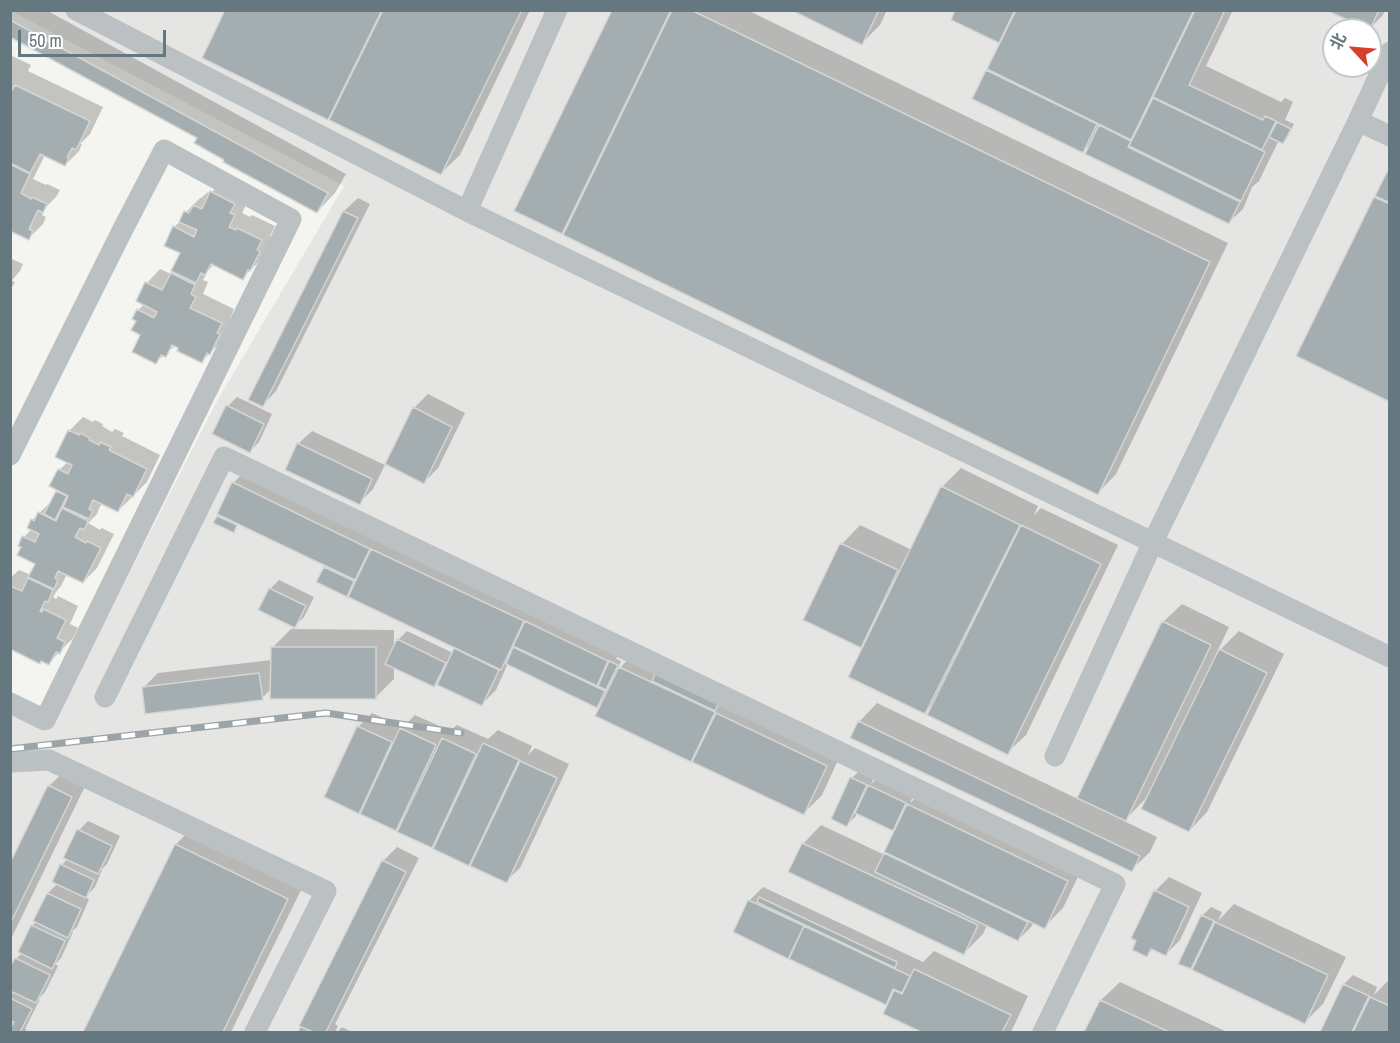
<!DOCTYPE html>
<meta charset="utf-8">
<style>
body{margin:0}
#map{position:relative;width:1400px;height:1043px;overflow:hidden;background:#f4f4f0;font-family:"Archivo Narrow","Noto Sans SC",sans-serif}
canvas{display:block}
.frame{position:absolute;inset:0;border:12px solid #65777f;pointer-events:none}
.north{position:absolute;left:1322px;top:18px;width:60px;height:60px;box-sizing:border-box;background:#fff;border:2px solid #c1c9cc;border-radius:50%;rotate:296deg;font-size:16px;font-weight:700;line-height:24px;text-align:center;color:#65777f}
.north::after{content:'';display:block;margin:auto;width:21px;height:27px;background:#d6412e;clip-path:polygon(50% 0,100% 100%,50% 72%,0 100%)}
.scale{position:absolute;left:18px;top:30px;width:148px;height:27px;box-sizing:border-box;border:3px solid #65777f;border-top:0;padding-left:8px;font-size:18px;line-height:21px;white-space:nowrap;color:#65777f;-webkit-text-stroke:4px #fff;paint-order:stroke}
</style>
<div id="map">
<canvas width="1400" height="1043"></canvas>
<div class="frame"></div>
<div class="north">北</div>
<div class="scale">50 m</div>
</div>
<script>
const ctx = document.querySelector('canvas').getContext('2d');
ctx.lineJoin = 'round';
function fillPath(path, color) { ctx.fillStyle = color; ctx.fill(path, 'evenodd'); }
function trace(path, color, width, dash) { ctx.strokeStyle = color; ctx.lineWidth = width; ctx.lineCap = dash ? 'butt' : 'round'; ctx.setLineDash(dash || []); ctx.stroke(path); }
fillPath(new Path2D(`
 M11,11H1389V1032H11L10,715L48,732L217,401L344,186ZM1334,30H1370V66H1334Z`), '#e5e5e4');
fillPath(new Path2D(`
 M10,10H46L346,174L335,193L317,212L226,159L199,137L10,35Z
 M227,10H530L460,155L441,173L335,111L328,118Z
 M614,10H747L1228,243L1116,474L1098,493L569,225L562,233Z
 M794,10H887L880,25L862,43Z
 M957,10H1233L1206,66L1281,102L1285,98L1293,102L1285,120L1294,124L1287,138L1283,142L1279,140L1259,181L1252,187L1243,209L1229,222L1090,144L1083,151L987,71L1005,35L998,41Z
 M1333,10H1385L1383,15L1369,29Z
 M10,55L31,65L28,71L103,107L90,134L80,144H82L79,151L65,165L45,155L33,179L46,185L47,184L60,190L56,197L46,207L42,215L46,217L43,224L29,238L10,229Z
 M225,179L248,201L242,213L250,217L252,215L275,226L270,236L273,237L264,256L243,278L214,264L208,271L203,280L208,282L203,294L234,309L230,319L233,320L224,339L202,361L176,345L156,362L142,334L138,321V310L144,304L138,300L147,283L160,269L171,274L174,271L182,253L174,227L182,220L186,212L200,198H201L208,192L211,193Z
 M358,198L370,204L276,391L263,405L250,399L344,211Z
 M10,258L23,264L20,271L14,278L12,281L15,282L10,291Z
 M428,394L465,413L438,468L424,482L414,408Z
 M237,397L272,414L259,442L250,451L228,406Z
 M83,417L93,422L95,420L103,424L102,426L112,432L115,429L124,433L122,436L160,455L147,482L118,511L103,503L100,506L97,514L88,523L100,530L102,528L114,534L97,568L83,582L67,574L61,586L56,592L53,597L56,599L58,596L78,606L70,624L78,628L73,638L49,663L13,649L10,652V578L19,570L31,575L37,563L24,537L32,529V520L54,499L59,490V470L68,462L69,431Z
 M312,431L385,465L373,489L359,503L298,444Z
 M252,465L621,647L616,659L621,661L617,671L638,649L844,747L822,795L803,814L698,753L691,760L604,699L597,706L508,663L496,690L482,704L441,678L434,686L394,666V679L376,697L272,688L262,698L144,687L158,673L272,660V648L291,629L394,630V648L398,640L407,631L453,653L457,647L354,588L347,595L318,582L327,565L239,523L233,531L218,516L220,514L233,483Z
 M961,468L1038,506L1034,515L1041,508L1118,545L1026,735L1007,753L933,704L925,712L868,639L860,646L805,619L842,544L860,525L912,550L942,487Z
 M279,580L314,597L304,617L295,626L270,589Z
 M1182,604L1229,627L1216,654L1239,631L1284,654L1207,812L1189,831L1147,797L1124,821L1157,837L1150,852L1131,870L859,722L877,703L1078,799L1163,622Z
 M372,713L403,727L415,715L450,731L457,725L488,739L498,730L532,746L528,755L535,748L569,764L520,868L506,881L435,848L439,839L432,846L362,814L366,804L359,812L326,796L358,727Z
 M68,768L89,778L10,941V867L49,786Z
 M861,769L875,775L871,784L878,777L914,794L910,803L927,787L1085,862L1063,908L1044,927L1034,922L1032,926L1018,940L987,925L983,934L964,953L803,844L821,825L885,855L888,852L900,822L893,829L857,812L856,816L847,825L852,778Z
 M88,821L120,836L107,864L101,870H102L95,887L85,897L89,899L77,927L72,931L73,932L61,958L55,964L58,966L45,992L38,999H40L25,1029H27L25,1032H10V970L16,959L22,953L20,952L32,926L37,921L48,893L58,883L62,865L68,858L65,857L79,830Z
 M195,826L306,880L231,1032H85L176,844Z
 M397,847L419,858L335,1024L338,1026L335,1032H298L383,861Z
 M1169,877L1202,893L1180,940L1166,954L1154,948L1147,955L1155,891Z
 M763,887L923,962L934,951L1028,996L1011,1032H925L885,1013L892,997L885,1003L735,932L750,900Z
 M1234,904L1346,957L1323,1004L1305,1022L1197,961L1190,968L1202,916L1211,907L1222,912L1218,921Z
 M1353,975L1377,987L1374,995L1390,979V1032H1321L1344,984Z
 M1120,982L1227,1032H1086L1101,1000Z
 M342,1027L352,1032H337Z`), '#0003');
const building = new Path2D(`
 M225,10H382L328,120L202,58Z
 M383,10H522L441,175L329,120Z
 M612,10H671L562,234L514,211Z
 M672,10H691L1210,262L1098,495L563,235Z
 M791,10H879L862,45Z
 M955,10H1015L999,43L951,20Z
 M1016,10H1194L1131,140L987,69Z
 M1195,10H1225L1189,85L1263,120L1265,116L1276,121L1262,150L1153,97Z
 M1331,10H1379L1370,30L1330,12Z
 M10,20L328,193L317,213L223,162L224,160L194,143L197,138L10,37Z
 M986,70L1097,124L1083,153L972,99Z
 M15,85L90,121L76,150L72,148L67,157L69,158L65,166L40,154L30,173L10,163V93Z
 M1153,98L1265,152L1241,201L1129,146Z
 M1277,122L1291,129L1283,144L1269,137Z
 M1099,125L1131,141L1128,147L1240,202L1229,224L1085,154Z
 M10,164L30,174L21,193L31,199L32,197L47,204L43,213L38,210L29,229L33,231L29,240L10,231Z
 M1387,172L1390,173V203L1375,196Z
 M210,191L235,204L230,213L235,215L229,227L236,230L237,228L262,240L257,250L260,252L250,271L248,270L243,280L211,264L205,275L201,273L196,283L171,271L180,253L164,246L173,226L194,237L197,230L179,222L184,211L189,213L193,205L202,209Z
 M1374,197L1390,204V402L1296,356Z
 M343,211L358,218L263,407L248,400Z
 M171,273L195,285L191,294L196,297L190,308L222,323L217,333L220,334L210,355L207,353L202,363L177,351L178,348L172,345L166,357L161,355L156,364L132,352L140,335L131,330L136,321L132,319L137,309L154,318L157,312L136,301L145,282L162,290Z
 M226,405L264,424L250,453L212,434Z
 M413,407L452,427L424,484L385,464Z
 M68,430L79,435L80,433L90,438L89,440L99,445L100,442L111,447L109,450L147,469L133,497L127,494L118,512L93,500L89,509L93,511L89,519L63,507L68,496L49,486L58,469L68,474L72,465L55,457Z
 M297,443L372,479L360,505L285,470Z
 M232,482L370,549L355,580L217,514Z
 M941,486L1020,525L925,714L848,677Z
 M56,491L67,496L55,520L44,514Z
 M62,508L88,521L84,530L80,528L75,537L86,543L87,541L101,548L83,583L58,571L55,578L58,580L54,589L28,577L35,564L17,555L21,547L18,546L22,536L35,542L39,534L27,528L31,519L34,521L38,512L56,521Z
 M217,516L237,525L234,533L213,523Z
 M1021,525L1101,564L1008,755L927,715Z
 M840,543L898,570L861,648L803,620Z
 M371,549L524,621L501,670L348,597Z
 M324,567L354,581L347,597L316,582Z
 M28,578L53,590L48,602L45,601L40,611L42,612L43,609L66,620L57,638L65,642L60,654L56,652L49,665L41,661L40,664L12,650L10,653V586L22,591Z
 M269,588L306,606L295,628L258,610Z
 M525,621L608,661L597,686L513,646Z
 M1162,621L1211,645L1126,821L1077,798Z
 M397,639L446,663L434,687L385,664Z
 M271,647H376V699H270Z
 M513,647L605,691L597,708L506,664Z
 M454,648L499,670L482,706L437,685Z
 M1219,649L1267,673L1189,832L1141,809Z
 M609,661L618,665L606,690L598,686Z
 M619,667L715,712L691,762L595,716Z
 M657,671L720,701L715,711L652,681Z
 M259,673L263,700L145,714L142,687Z
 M716,713L827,766L804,815L692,762Z
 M858,721L1140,856L1132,872L850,738Z
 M357,726L392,742L359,814L324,797Z
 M400,728L436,745L396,831L360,814Z
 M442,738L476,754L432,848L397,832Z
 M483,743L519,760L469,866L433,849Z
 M520,761L557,778L507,883L470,866Z
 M850,777L867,785L847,827L831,819Z
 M48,785L72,797L10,924V863Z
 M868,785L906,803L893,831L855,813Z
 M907,804L1068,881L1045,929L884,852Z
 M77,829L112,846L98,874L63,858Z
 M802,843L978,925L964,955L788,872Z
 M175,844L288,899L223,1032H83Z
 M884,853L1028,922L1018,941L875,872Z
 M382,860L406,872L326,1032H313L299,1026Z
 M60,864L94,880L86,898L52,882Z
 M1154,890L1189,907L1166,956L1151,949L1147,957L1132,950L1136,941L1131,938Z
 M47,893L81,909L68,938L33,921Z
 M759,897L897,962L895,968L757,902Z
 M748,900L804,926L788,959L733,932Z
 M1201,915L1214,921L1191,969L1178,964Z
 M1215,922L1328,975L1305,1024L1192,970Z
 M31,925L65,941L52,969L18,952Z
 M804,926L910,976L902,993L893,989L886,1005L789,959Z
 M15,958L50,975L36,1003L10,991V967Z
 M914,969L1011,1015L1002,1032H921L883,1014L894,990L902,994Z
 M1343,984L1369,996L1352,1032H1320Z
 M1370,997L1390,1006V1032H1353Z
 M10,998L32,1009L20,1032H10V1029L14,1022L10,1021Z
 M1100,1000L1169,1032H1084Z`);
fillPath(building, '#a4adb0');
trace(building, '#d5d5d3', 1.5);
trace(new Path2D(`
 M76,10L467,211L1390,657
 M1358,121L1390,136
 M467,211L557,10
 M10,455L123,229L164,150L291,219L45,720L10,703
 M105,697L224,457L1115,884L1043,1032
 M1055,756L1153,542L1358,121L1390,52
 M10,762L49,760L326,891L255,1032`), '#bbc0c2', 21);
const rail = new Path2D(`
 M10,749L326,713L461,733`);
trace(rail, '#9da4a8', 7);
trace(rail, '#fff', 4.5, [14]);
</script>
